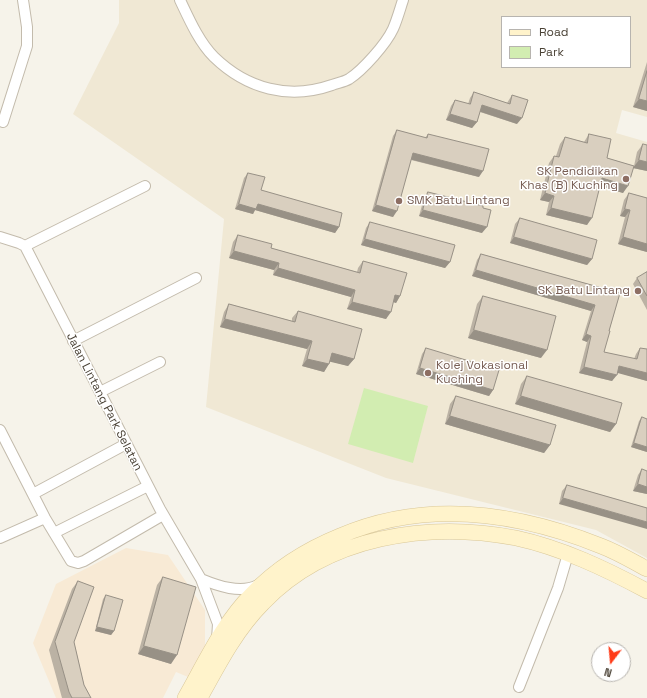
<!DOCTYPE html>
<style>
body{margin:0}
#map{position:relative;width:647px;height:698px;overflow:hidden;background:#f6f3ea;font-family:"Space Grotesk",sans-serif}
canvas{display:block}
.legend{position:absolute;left:501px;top:16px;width:130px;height:52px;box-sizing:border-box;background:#fff;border:1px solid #b7b4af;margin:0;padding:5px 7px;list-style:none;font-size:12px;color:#4b4337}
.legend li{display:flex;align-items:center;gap:8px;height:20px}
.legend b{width:20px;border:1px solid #b7b4af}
.north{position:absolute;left:591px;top:642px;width:40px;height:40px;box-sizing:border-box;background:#fff;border:1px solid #b7b4af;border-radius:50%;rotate:196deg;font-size:11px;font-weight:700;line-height:16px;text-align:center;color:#4b4337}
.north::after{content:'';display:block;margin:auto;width:14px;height:18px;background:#ff3b18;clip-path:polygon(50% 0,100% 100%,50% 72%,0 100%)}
</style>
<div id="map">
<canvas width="647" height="698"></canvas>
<ul class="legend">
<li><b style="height:5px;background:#fff3cb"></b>Road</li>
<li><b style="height:11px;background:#d2edb1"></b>Park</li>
</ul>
<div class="north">N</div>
</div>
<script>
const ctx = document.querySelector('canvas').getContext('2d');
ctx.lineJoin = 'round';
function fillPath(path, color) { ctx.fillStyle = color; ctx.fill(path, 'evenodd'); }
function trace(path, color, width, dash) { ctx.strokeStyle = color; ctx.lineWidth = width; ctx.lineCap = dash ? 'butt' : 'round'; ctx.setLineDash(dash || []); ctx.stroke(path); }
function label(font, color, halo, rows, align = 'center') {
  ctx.font = font + ' "Space Grotesk",sans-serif'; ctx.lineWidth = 3; ctx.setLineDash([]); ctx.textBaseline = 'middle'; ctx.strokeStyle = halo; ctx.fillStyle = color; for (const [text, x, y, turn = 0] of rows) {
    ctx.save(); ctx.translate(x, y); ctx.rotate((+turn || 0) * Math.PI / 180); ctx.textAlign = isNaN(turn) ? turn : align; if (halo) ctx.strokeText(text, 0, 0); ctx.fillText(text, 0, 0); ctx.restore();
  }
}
fillPath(new Path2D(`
 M126,548L168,555L205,610V647L193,679L176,672L163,698H56L33,643L56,584Z`), '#f8ead5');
fillPath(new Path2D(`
 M119,0H647V117L622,110L616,133L647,142V558L596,530L386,478L206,407L224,219L73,114L119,23ZM502,17H630V67H502Z`), '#f0e8d4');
fillPath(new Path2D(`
 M364,388L428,406L413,463L348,444Z`), '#d2edb1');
const minor = new Path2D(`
 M180,0C189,19 199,42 214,57C247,89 289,100 332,85C337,83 344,82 349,79C363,70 386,44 393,29C397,20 400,9 403,0
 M3,122L27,46V27L23,0
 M0,237L19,243L25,246L160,509L201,579L218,624L217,639
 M25,246L145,186
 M73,341L196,278
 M100,392L160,362
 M0,430L45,518L71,561L78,563L84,561L163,515
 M33,494L126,444
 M54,533L148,486
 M0,538L45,518
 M201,579C218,586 241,594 258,585
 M519,687L558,588L568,554`);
const secondary = new Path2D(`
 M185,698C205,663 223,623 252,594C276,569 308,549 340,536C426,499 516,512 601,546C617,552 632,561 647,569
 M200,698C218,665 236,630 263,603C327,536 428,521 516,538C562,548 606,569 647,591`);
trace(minor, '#c3bbac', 12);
trace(secondary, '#d9c798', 16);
trace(minor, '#fff', 10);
trace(secondary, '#fff3cb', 15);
fillPath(new Path2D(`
 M647,62V111L633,107Z
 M474,92L507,103L512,95L517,124L480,112L477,122L472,128L446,120L451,106L455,100L468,104L470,98Z
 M397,130L425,138L428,134L479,177L411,160L393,217L372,211L393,136Z
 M589,134L607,158L634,166L637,152L643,144L647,171L633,168L623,193L600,186L587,225L546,215L549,202L540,200L549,163L554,156H556L560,144L565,137L584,142Z
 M248,173L261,190L339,227L335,233L255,210L253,214L235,209L244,178Z
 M428,192L483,208L482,233L419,216L424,198Z
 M629,193L647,198V252L618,244L625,217L620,216L624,200Z
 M520,218L592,259L587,265L510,243L515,224Z
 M370,222L450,262L445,268L361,245L366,228Z
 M238,235L271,248L357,272L358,268L363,261L400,296L396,303L393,302L386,319L347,309L351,297L273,275L274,270L229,258L233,242Z
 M481,254L620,293L609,331L604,352L634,359L636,354L640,348L647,381L617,372L612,381L579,373L587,342L582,340L591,311L472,276L477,260Z
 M647,272V310L633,284L637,278Z
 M483,296L541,358L468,338L477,304Z
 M229,304L292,321V318L298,311L354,359L348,366L330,361L324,372L302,366L307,349L220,327L224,312Z
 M426,348L493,390L489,396L416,374L422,354Z
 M527,376L616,424L610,432L515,404L521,384Z
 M456,396L550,445L544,453L445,424L450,404Z
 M642,417L647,419V452L631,447L639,421Z
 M642,469L647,471V494L633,491L638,475Z
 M567,485L647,508L559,504L562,491Z
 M163,577L171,664L138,654L157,585Z
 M78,581L74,642L84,685L91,698H62L49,650L72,589Z
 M106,595L114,631L111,635L95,631L103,599Z`), '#bbb2a4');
fillPath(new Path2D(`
 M639,99L647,101V111L633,107Z
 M482,105L522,118L517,124L478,111Z
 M450,114L477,122L472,128L446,120Z
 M413,153L483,171L479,177L409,159Z
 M639,160L647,162V171L633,168Z
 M602,178L628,186L623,193L597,185Z
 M545,193L554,196L549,202L540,200Z
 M239,204H258L339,227L335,233L255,210L253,214L235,209Z
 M376,205L397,211L393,217L372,211Z
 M551,208L592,218L587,225L546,215Z
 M625,209L630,210L625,217L620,216Z
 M423,210L487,227L482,233L419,216Z
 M514,237L592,259L587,265L510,243Z
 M623,237L647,244V252L618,244Z
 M365,239L450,262L445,268L361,245Z
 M234,251L279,263L274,270L229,258Z
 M278,268L355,290L351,297L273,275Z
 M476,270L595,305L591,311L472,276Z
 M395,295L400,296L396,303L391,301Z
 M352,302L391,312L386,319L347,309Z
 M225,319L312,341L307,349L220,327Z
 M474,330L547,350L541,358L468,338Z
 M586,334L591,336L587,342L582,340Z
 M332,353L354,359L348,366L327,361Z
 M307,359L329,364L324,372L302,366Z
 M619,366L647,373V381L614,372Z
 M584,367L617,375L612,381L579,373Z
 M420,368L493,390L489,396L416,374Z
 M521,396L616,424L610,432L515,404Z
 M450,416L550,445L544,453L445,424Z
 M634,443L647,447V452L631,447Z
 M638,484L647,487V494L633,491Z
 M563,498L647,522V529L559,504Z
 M97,627L114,631L111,635L95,631Z
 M144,646L177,655L171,664L138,654Z`), '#989186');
const building = new Path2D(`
 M647,71V101L639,99Z
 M474,92L510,104L512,95L528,100L522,118L482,105L477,122L450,114L455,100L470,104Z
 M397,130L427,138L428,134L489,149L483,171L413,153L397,211L376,205Z
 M589,134L611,139L607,158L634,166L628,186L602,178L592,218L551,208L554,196L545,193L554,156L559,157L565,137L587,143Z
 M643,144L647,145V162L639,160Z
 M248,173L265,177L261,190L342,213L339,227L258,204L256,209L239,204Z
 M428,192L483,206V208L491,210L487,227L423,210Z
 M629,193L647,198V244L623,237L630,210L625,209Z
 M520,218L597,240L592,259L514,237Z
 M370,222L455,245L450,262L365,239Z
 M238,235L272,244L271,248L360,273L363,261L407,273L400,296L395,295L391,312L352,302L355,290L278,268L279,263L234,251Z
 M481,254L620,293L609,331H610L604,352L637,359L640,348L647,349V373L619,366L617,375L584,367L591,336L586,334L595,305L476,270Z
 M647,272V296L637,278Z
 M483,296L556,316L547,350L474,330Z
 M229,304L295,322L298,311L362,329L354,359L332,353L329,364L307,359L312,341L225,319Z
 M426,348L499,370L493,390L420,368Z
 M527,376L622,403L616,424L521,396Z
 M456,396L556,425L550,445L450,416Z
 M642,417L647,419V447L634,443Z
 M642,469L647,471V487L638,484Z
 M567,485L647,508V522L563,498Z
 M163,577L196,587L177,655L144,646Z
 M78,581L94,587L74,642L84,685L91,698H72L69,692L55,642Z
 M106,595L123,600L114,631L97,627Z`);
fillPath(building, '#d9cfbf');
trace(building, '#989186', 1);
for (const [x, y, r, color] of [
 [626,179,4,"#8d6e63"],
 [399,201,4,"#8d6e63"],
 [638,291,4,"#8d6e63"],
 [428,373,4,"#8d6e63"]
]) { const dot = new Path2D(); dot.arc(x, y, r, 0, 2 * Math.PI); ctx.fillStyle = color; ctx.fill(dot); trace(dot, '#fff', 1.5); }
label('12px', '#785e54', '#fff', [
 ["SK Pendidikan",618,172],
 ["Khas (B) Kuching",618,186],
 ["SMK Batu Lintang",407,201,"left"],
 ["SK Batu Lintang",630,291],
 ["Kolej Vokasional",436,366,"left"],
 ["Kuching",436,380,"left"]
], 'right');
label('12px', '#4b4337', '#fff', [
 ["Jalan Lintang Park Selatan",104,402,63]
]);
</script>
